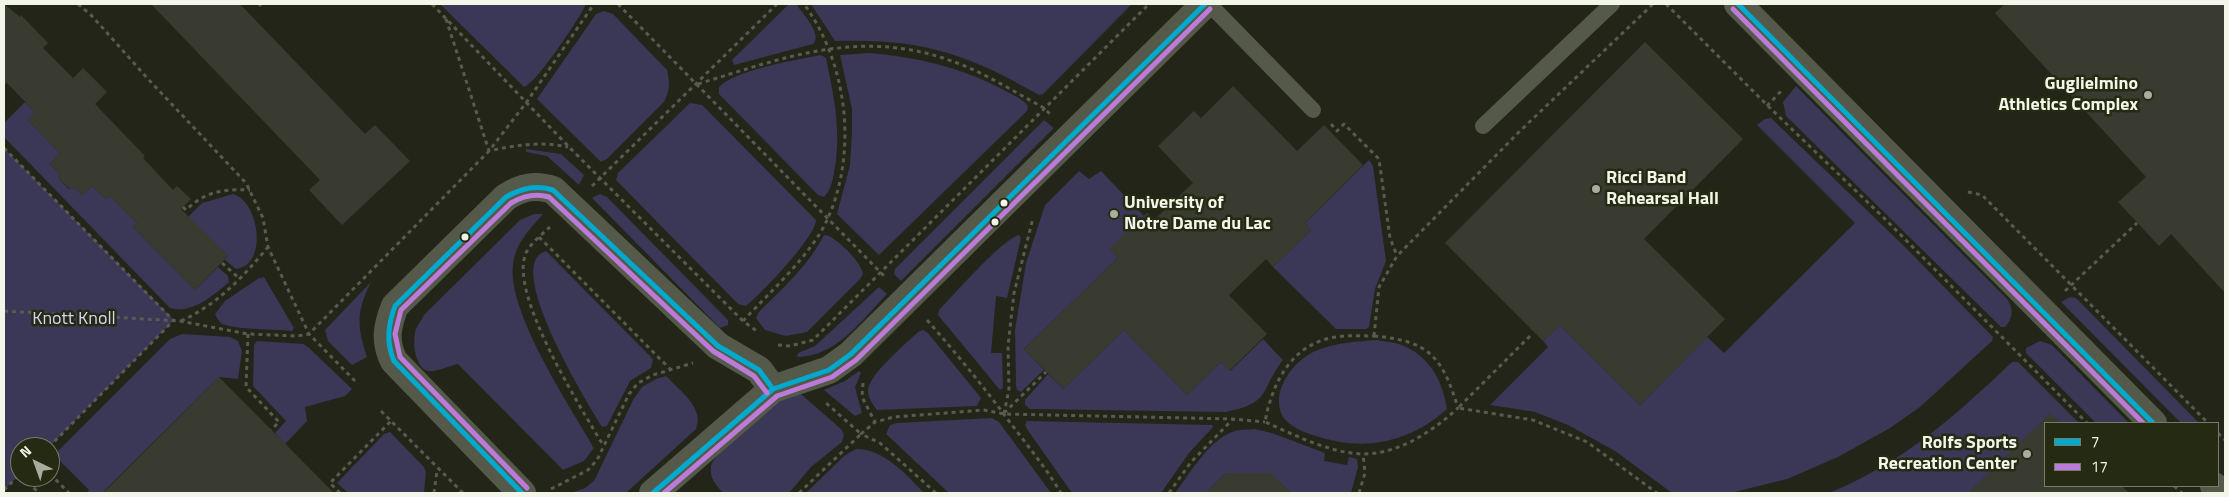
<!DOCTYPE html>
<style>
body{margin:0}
#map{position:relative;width:2229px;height:497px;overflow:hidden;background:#222518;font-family:"Titillium Web",sans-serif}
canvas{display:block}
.frame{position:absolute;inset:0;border:5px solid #f2f6e8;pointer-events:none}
.legend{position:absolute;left:2044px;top:422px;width:175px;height:65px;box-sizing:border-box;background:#252a13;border:1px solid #777c68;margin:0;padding:6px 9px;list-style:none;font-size:15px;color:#f2f6e8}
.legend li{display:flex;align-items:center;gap:10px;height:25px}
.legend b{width:25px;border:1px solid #777c68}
.north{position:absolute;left:10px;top:437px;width:50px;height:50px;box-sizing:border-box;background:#252a13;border:1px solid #777c68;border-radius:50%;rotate:318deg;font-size:14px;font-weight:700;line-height:20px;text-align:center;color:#f2f6e8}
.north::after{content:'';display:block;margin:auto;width:18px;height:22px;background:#a9ad9f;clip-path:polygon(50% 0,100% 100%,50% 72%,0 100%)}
</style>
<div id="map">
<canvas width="2229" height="497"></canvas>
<div class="frame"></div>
<ul class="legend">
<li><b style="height:6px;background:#00a9ce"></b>7</li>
<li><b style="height:6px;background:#bd7bd9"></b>17</li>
</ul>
<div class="north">N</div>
</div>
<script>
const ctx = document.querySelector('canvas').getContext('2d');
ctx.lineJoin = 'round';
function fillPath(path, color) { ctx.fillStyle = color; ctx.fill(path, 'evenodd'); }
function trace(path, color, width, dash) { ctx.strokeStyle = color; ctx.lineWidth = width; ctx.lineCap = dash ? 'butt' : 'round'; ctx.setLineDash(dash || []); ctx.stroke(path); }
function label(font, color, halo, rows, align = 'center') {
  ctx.font = font + ' "Titillium Web",sans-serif'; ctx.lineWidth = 5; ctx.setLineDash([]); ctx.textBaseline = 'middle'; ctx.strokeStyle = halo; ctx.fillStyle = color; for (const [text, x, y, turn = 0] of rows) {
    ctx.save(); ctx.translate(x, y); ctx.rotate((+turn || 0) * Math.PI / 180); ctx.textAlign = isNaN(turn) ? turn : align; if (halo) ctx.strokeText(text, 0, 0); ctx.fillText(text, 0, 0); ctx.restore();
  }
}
fillPath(new Path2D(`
 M440,4H586C580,18 536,84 524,87Z
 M789,4L797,5C803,14 823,35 813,44L734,65L732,60Z
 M811,4H1132L1043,94L1039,95C967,53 919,38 835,41Z
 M604,11L613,14L667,70C670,82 670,91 664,102L607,159L601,162L537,99L596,14Z
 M869,53C916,57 960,67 1002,89C1011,94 1022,98 1028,106L1027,111L879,255L837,214L850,165L852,131V109L840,55Z
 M821,55L826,58C834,97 842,132 834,173C832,182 831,190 824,197L818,195L719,94V87C735,70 796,60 821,55Z
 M1796,86L2007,299C2014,308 2013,319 2005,327H2001L1786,116L1783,102Z
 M25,102L35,112L28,120L60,153L50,164L60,174L59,179L69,189L74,187L82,195L92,186L106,199L110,196L137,223L133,227L195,290L218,267L228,276L229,282C214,295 191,315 170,308L4,137V123Z
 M690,103L702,105L816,220C816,237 760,295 746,306L738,304L616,180L618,173Z
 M1771,118L1905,247L1993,337L1992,341L1920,407L1890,428L1838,457L1787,479L1731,493H1672L1615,451L1568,425L1535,412L1490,405L1548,347L1543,341L1560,325L1640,405L1707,337L1724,353L1855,223L1757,125L1765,119Z
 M1044,120L1054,128L901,281L894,274L895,269Z
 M4,148L174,320L49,447H20V474L4,490Z
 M526,149L561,154L584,175L579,185L547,156L526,152Z
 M1369,160L1373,166L1386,261L1375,289L1369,327L1366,329H1336L1273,267L1311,230L1305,223Z
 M1079,171L1089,179L1101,171L1144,216L1110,249L1118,258L1024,349L1044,370L1021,392L1017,390L1016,386L1015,330L1026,263L1045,205Z
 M233,194C259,201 269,265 236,269L225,260L228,256L188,217L202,203Z
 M600,194L607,197L728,320V325L720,328L592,198Z
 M534,214H543C529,230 515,244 513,265C507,312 570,406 594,448L584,461L563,470L458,364C449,366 437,372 428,371C414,368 412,339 416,329C418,324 422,319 424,315L520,220Z
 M824,235C834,234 863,264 863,274L860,279L807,332L786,336L765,330L756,318L759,312C782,289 809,265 824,235Z
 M1019,235L1021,238L1007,298L996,296L991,353H1002L1003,388L1000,390L938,315L939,310C955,294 1001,240 1019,235Z
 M546,251L653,359L651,368L630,381L607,426L602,427C588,404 501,263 546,251Z
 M264,277L294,328L292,331C274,329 238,330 222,324C219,322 217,318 215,314L225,301L259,278Z
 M371,282C356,312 357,326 367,357L352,365L328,341L325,330Z
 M879,287L887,294C862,320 836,357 797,357L798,353L815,346Z
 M2070,297L2076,298L2199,423H2181L2061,302Z
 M923,330L928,333L981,398L977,406L877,410C873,405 869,399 868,392C867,375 906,344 918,332Z
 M1124,330L1187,395L1221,362L1230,371L1263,339L1283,360C1259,391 1273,402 1226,412L1030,409L1025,405V400L1048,374L1063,389Z
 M182,334L230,337L238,341L242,351L238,379L219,377L102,493H87L89,490L54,455L170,339Z
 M1377,340C1385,342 1396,342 1404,346C1430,357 1443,382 1447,409C1409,443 1363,452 1316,436C1305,433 1290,427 1283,417C1278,409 1278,396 1281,388C1299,345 1336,343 1377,340Z
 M257,341L303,344L308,347L352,389L345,396L305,407L307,421L285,444L275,433L286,421L253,386L254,345Z
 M2040,341L2052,345L2129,423H2096L2026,353V348Z
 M2012,362H2018L2079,423H2060L2050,414L1969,493H1829C1904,462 1954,417 2012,362Z
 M859,371L861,373L855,387L862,413L855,416L824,390L845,381Z
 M666,376C680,391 705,408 696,429L626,493H571L585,488L594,481L633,400L642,387L656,379Z
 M801,394L842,430L844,435L842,442L811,467L789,493H723C716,485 709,478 711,466C714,453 760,414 772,406C781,400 791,397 801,394Z
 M992,418L999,422L1051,493H949L886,434L890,425L897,423Z
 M1027,421L1212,425L1213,427L1189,453L1161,493H1072L1027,429L1025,425Z
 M1255,429L1272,433L1325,453L1324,461L1347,465L1349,457L1357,459L1358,467L1351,493H1291L1270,473H1226L1206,493H1175C1191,472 1209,439 1235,431C1241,429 1249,430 1255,429Z
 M390,432L423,466L426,471L424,493H348L337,483L384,434Z
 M856,449C884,449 906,474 924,493H806L844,456Z`), '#3a3757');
fillPath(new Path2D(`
 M4,4L20,17L21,15L48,43L43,48L73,78L83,68L107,92L95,104L145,156L143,158L173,190L177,186L191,199L181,209L228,256L195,290L133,227L137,223L110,196L106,199L92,186L82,195L74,187L70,189L59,179L60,174L50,164L60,153L27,119L35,112L7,83L4,85Z
 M151,4H240L365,134L375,125L410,161L342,225L309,190L320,180Z
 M2005,4H2225V293L2171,234L2159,246L2118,202L2146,177L1995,13Z
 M1645,42L1743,139L1644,239L1725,319L1640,405L1560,325L1543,341L1445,243Z
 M1233,86L1297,151L1324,125L1363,165L1305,223L1311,230L1273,267L1266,259L1229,295L1267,334L1229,371L1221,362L1187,395L1124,330L1063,389L1024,349L1118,258L1109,249L1147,213L1154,220L1193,183L1158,146L1194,111L1201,118Z
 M219,377L334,493H102L109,487Z
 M2050,413L2060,423H2045V486H2122L2129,493H1969Z
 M1226,473H1271L1291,493H1206Z`), '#393b31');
trace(new Path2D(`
 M78,4L92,16L149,80L246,183L263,218L268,247L309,334L358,384
 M432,4L569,147L743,321L758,332
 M618,4L886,278
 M1666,4L1769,107L1884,218L2087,423
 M259,6L261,4
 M446,19L489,151C516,145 541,141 568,147
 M698,84C783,58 857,29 946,59C980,70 1013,91 1044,108L1051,115
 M1767,106L1782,90
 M1331,124L1337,131L1344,124L1379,159L1390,238L1397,256
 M4,148L173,320
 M592,186L777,4
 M1968,192L1982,195L2208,423
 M183,207L186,210C206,191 223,189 250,190
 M550,227C542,234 531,243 526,253C508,293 581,408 603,445
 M539,237L671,370
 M222,263L240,279
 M2065,291L2137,223
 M4,311L180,321L248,334L297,336L309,334L489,151L526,103L594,4
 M927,320C956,353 983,386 1009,421C1027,445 1046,468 1061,493
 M181,321C218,304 242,278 268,247
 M743,321C769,293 813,253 828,218C858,150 847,63 804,4
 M248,334L246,387L279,422L271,430
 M1374,336C1429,341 1442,356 1458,408C1433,431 1399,454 1363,454C1329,453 1295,435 1265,422C1272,383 1292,343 1336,337C1348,335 1362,336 1374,336Z
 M1374,336L1379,287L1397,256L1520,131L1653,4
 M1530,336L1458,408L1533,420L1587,442L1657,493
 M778,345L790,346L813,340L1149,4
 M863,383L862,397L875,422
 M381,411L463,493
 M1004,413L1046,372
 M1004,414L1009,389L1008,346L1014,293L1033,218
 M2218,433L2225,440
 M49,447L173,321
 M50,474L69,493
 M22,477L39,493
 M2174,486L2182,493
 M551,489L588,470L597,460L629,394L638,383L653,375L693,363
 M4,490L20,474
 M340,493L330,483L391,421
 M434,493L437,470
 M799,493L861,434L825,402
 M936,493L880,443L861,434L875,422L894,417L984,410L1004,414L1233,419L1265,422
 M1169,493L1191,462L1233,419
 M1359,493L1365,473L1363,454`), '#585b4e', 3, [4, 4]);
trace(new Path2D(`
 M1209,4L1313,110
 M1483,126L1612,4`), '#555949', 16);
trace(new Path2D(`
 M1738,4L2153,423
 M2214,486L2222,493
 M522,493L394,361C384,341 387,326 395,306L506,197C522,187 535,184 553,190L718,346L759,370L773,389
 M653,493L773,389L829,370L851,354L1205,4`), '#555949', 28);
trace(new Path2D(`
 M1738,4L2153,423
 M522,493L394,361C386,342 388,325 395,306L506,197C522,188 535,185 553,190L718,346L759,370L773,389
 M653,493L773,389L829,370L851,354L1205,4`), '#00a9ce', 5);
trace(new Path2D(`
 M1733,9L2143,423
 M527,488L400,357L395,334L401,310L511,203C523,196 535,193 549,197L713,351L754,376L767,393
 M664,493L777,396L832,377L856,360L1210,9`), '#bd7bd9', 5);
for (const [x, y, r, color] of [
 [2148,95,5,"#a9ad9f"],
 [1596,189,5,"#a9ad9f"],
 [1004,203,4.5,"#f2f6e8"],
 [1114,214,5,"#a9ad9f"],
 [995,222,4.5,"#f2f6e8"],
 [465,237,4.5,"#f2f6e8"],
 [2027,454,5,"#a9ad9f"]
]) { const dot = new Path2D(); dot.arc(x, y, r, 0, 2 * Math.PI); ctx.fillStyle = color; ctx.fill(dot); trace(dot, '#252a13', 2); }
label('bold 18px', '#f2f6e8', '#252a13', [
 ["Guglielmino",2138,85],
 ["Athletics Complex",2138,106],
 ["Ricci Band",1606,179,"left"],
 ["Rehearsal Hall",1606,200,"left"],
 ["University of",1124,204,"left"],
 ["Notre Dame du Lac",1124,225,"left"],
 ["Rolfs Sports",2017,444],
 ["Recreation Center",2017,465]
], 'right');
label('18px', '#d5d4f5', '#252a13', [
 ["Knott Knoll",74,320]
]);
</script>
